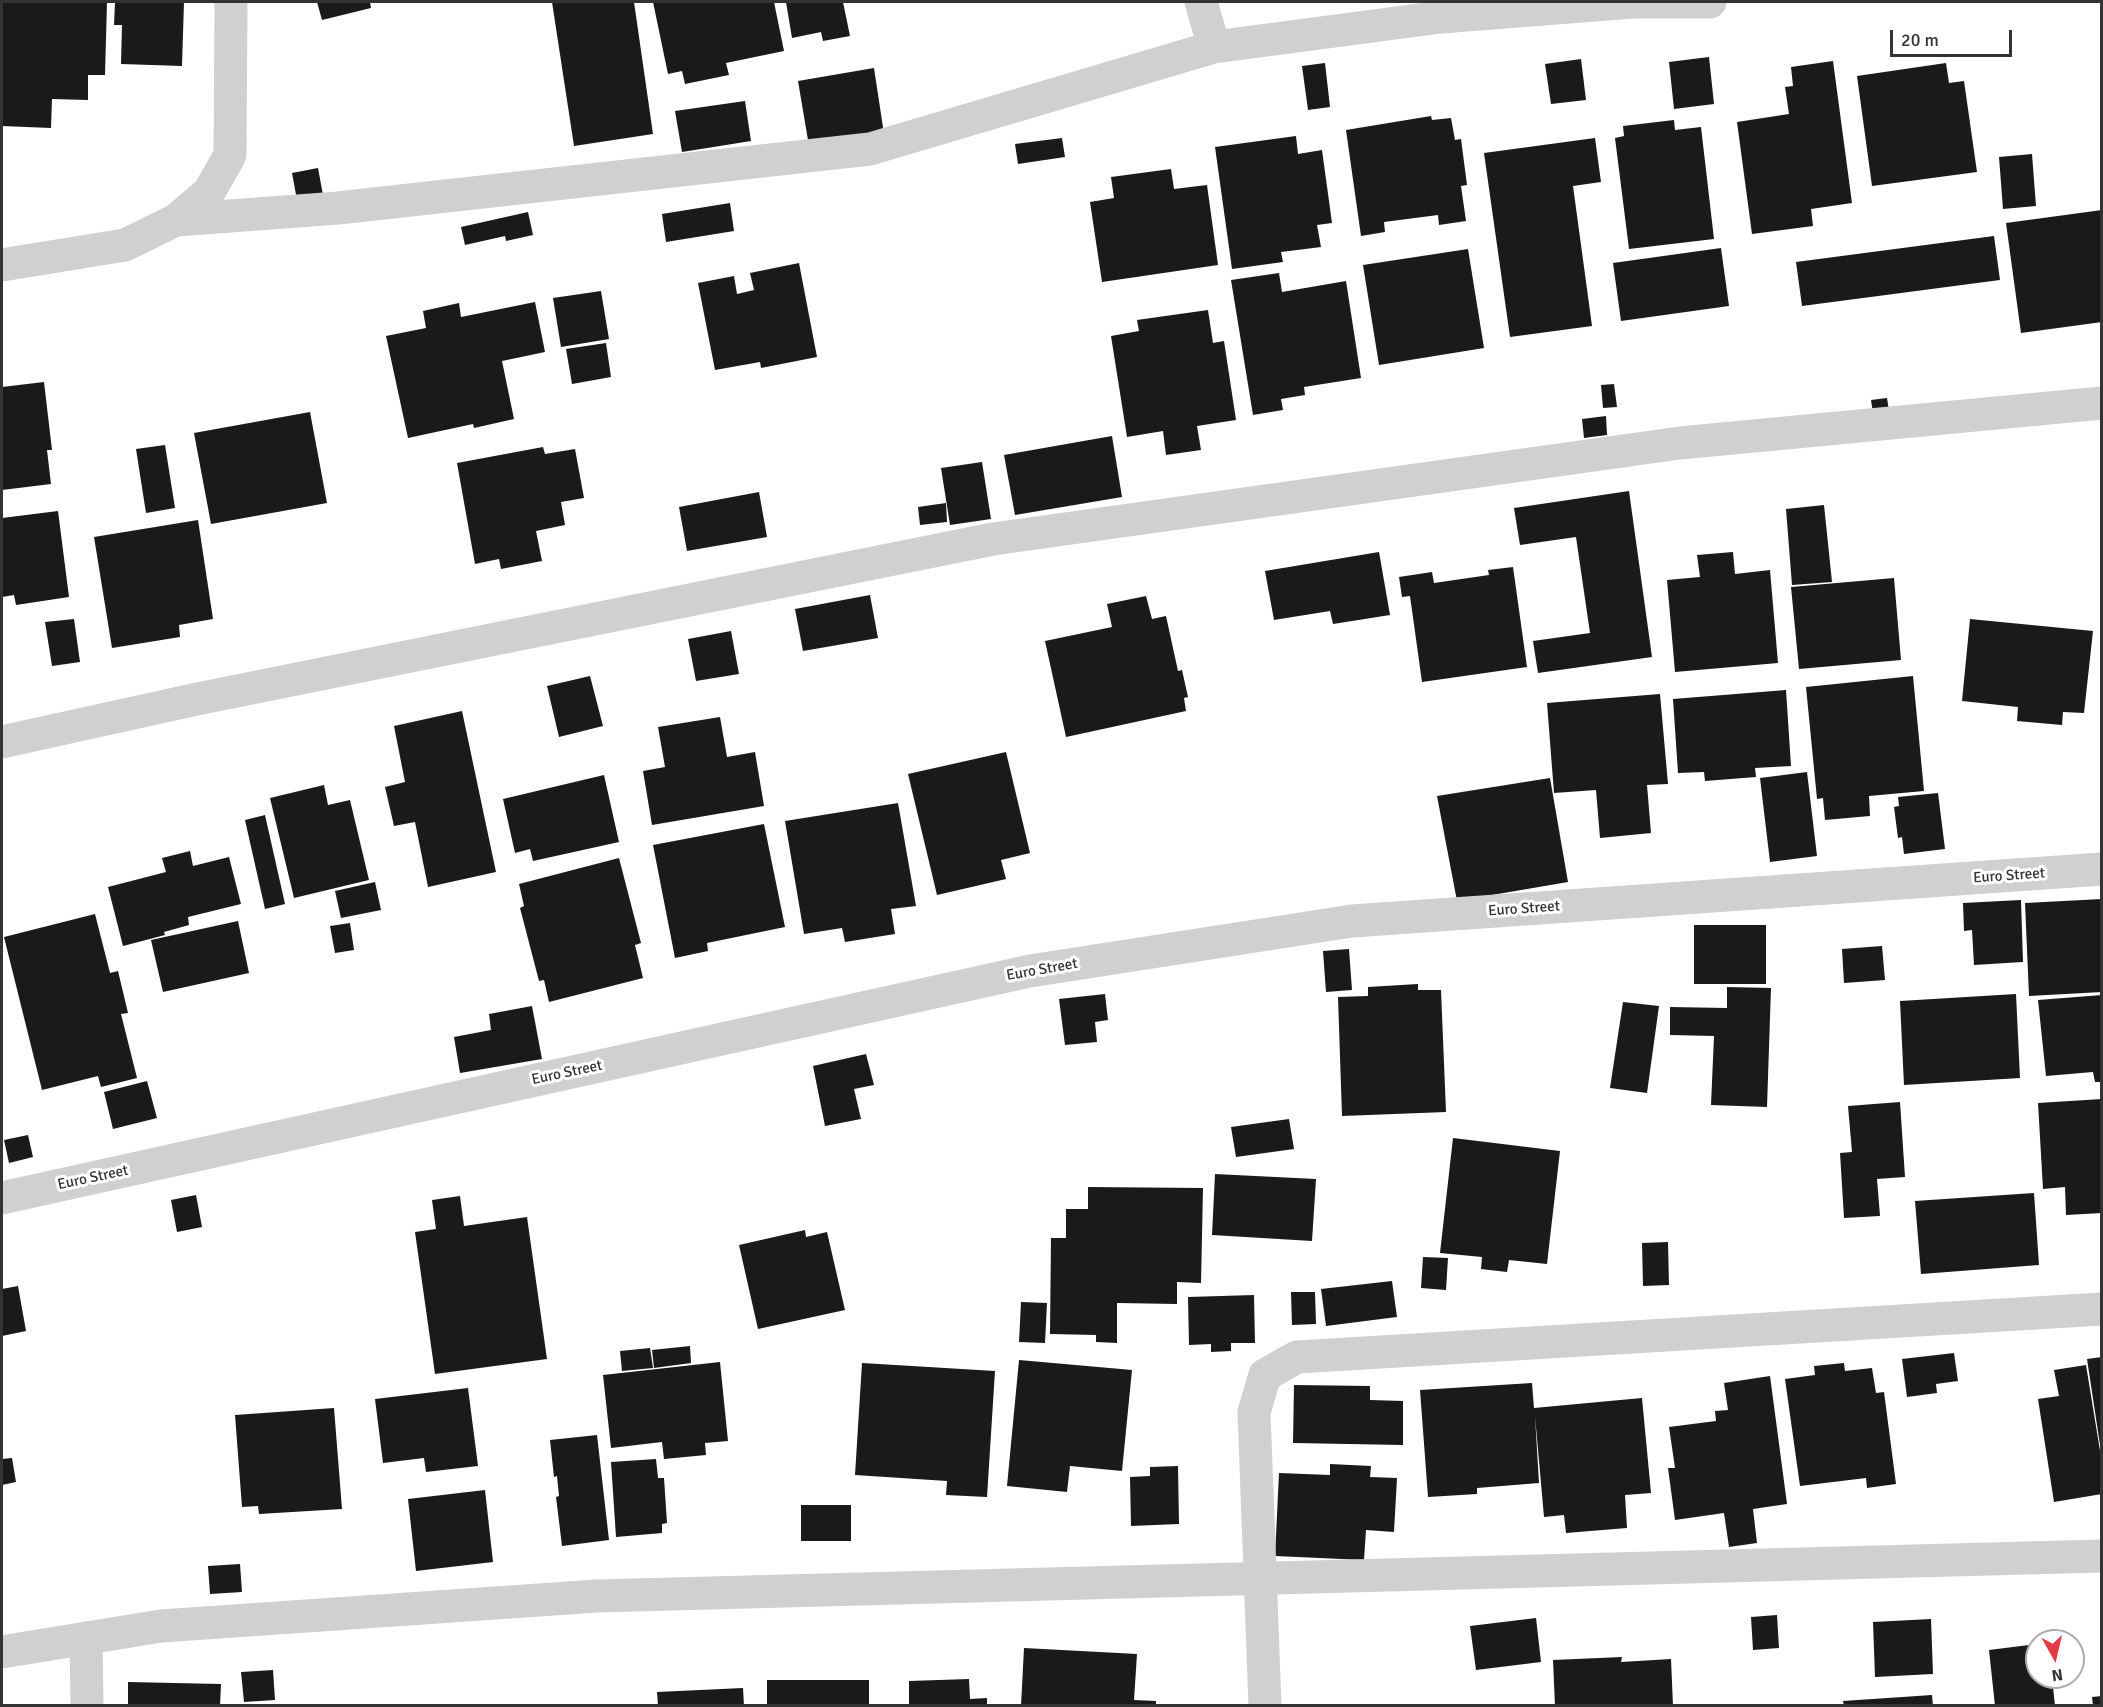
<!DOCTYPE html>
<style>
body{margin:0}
#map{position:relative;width:2103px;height:1707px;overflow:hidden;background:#fff;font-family:Signika,sans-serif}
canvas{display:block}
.frame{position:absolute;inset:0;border:3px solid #333;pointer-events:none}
.north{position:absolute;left:2025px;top:1629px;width:60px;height:60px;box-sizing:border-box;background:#fff;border:2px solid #adadad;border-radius:50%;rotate:172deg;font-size:16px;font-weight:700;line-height:24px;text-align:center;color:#333}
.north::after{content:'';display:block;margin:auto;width:21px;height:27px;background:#e63946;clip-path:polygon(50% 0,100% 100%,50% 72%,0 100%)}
.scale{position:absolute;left:1890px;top:30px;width:122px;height:27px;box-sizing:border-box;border:3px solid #333;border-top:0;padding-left:8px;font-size:18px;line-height:21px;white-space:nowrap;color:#333;-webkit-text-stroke:4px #fff;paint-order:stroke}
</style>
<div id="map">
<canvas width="2103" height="1707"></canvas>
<div class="frame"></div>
<div class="north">N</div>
<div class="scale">20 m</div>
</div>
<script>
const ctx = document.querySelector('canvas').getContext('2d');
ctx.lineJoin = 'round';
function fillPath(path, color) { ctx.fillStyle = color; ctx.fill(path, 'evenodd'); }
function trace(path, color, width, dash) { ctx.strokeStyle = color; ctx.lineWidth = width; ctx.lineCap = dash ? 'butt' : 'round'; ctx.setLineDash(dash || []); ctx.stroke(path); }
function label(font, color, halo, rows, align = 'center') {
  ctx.font = font + ' Signika,sans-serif'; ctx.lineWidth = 6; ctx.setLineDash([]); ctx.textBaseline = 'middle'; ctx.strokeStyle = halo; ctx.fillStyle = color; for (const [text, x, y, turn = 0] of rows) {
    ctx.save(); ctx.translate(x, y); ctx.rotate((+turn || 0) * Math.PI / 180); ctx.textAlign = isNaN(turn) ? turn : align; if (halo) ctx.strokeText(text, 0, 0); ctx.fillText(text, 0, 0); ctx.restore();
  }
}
fillPath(new Path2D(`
 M2,2H107L105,75H88V100L52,99L51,128L2,126Z
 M115,2H184L182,66L121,64L122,25H114Z
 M317,2H370L371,8L322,20Z
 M552,2H634L653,134L574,146Z
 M653,2H774L784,51L726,63L729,75L685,84L682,71L668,74Z
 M786,2H843L850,36L823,41L821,32L792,38Z
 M1709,57L1714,104L1674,109L1669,62Z
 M1581,59L1586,100L1551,104L1545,64Z
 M1833,61L1852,203L1811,209L1813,226L1752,234L1737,122L1789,114L1785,87L1793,86L1791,67Z
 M1325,63L1330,107L1308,110L1302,66Z
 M1946,63L1949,83L1964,81L1977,172L1872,186L1857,76Z
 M874,68L884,134L809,146L798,81Z
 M745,101L751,141L682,152L675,111Z
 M1431,116L1432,120L1451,118L1455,140L1461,139L1467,185L1461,186L1466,221L1439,225L1438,215L1384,222L1385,232L1361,236L1346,130Z
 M1674,120L1675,130L1701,127L1714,239L1629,249L1615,138L1624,136L1623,126Z
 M1296,136L1298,154L1322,150L1332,223L1317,225L1321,247L1281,252L1283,262L1232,269L1215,147Z
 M1062,138L1065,157L1018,164L1015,144Z
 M1595,138L1601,182L1573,186L1592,326L1510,337L1484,153Z
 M2032,154L2036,206L2003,209L1999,157Z
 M318,168L323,195L297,200L292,173Z
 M1171,169L1174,189L1207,185L1218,265L1102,282L1090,202L1114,198L1111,177Z
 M730,203L734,231L666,242L662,214Z
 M2102,210V322L2021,333L2006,223Z
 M528,212L533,235L506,241L505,236L465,245L461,227Z
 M1994,236L2000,280L1802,306L1796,262Z
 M1721,248L1729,306L1621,321L1613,263Z
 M1468,249L1484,348L1379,365L1363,265Z
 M799,263L817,357L761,368L760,362L715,370L698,283L734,276L737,294L754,290L750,273Z
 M1279,273L1282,292L1346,281L1361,378L1304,387L1305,395L1281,399L1283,410L1253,415L1231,280Z
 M601,291L609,339L561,347L553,298Z
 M535,302L545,352L502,361L514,419L474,428L473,424L408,438L386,336L426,328L423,311L459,303L461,317Z
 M1208,310L1213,343L1224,341L1236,420L1197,426L1201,450L1166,455L1163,431L1127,437L1111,336L1139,331L1137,320Z
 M606,343L611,377L572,384L566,349Z
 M44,382L52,450H47L51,484L2,490V387Z
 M1614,384L1617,407L1603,408L1601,385Z
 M1887,398L1890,417L1874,420L1871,400Z
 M310,412L327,503L211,524L194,433Z
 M1606,416L1607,435L1584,438L1582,419Z
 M1112,436L1122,497L1015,515L1004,455Z
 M165,445L175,508L146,513L136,449Z
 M543,447L545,454L575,449L584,498L561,502L565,525L536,531L542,561L501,569L499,559L475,564L457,463Z
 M982,462L991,519L950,525L941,468Z
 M1629,491L1652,657L1538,673L1533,641L1590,633L1576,537L1520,545L1514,508Z
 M759,492L767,537L687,551L679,507Z
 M946,503L947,522L920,525L918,507Z
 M1824,505L1832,582L1792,585L1786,509Z
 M58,511L69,597L16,605L14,595L2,597V518Z
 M198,520L213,619L179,625L180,637L112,648L94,537Z
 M1379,552L1390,615L1333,624L1330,611L1274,620L1265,571Z
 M1733,552L1735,574L1770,570L1778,663L1675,672L1667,580L1700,577L1697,555Z
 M1513,567L1527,667L1422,682L1410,596L1402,597L1399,577L1432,572L1434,583L1489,575L1488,570Z
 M1894,578L1901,660L1799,669L1791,587Z
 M870,595L878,638L803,651L795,609Z
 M1146,596L1152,619L1166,616L1178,671L1182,670L1188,697L1184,698L1186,711L1066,737L1045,641L1112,627L1107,604Z
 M74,619L80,662L52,666L45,622Z
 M1970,619L2093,631L2084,713L2063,712L2062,725L2017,721L2018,707L1962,701Z
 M731,631L739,674L696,681L688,639Z
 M590,676L603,726L559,737L547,686Z
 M1913,676L1924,791L1869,796L1870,816L1825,820L1823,798L1817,799L1806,687Z
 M1786,690L1791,766L1755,768L1756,777L1705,781L1704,772L1678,773L1673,699Z
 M1660,694L1668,784L1647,785L1651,833L1600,838L1596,790L1554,793L1547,703Z
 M462,711L496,872L428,887L415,822L394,826L385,787L405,782L394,726Z
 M720,717L727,757L755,752L764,806L652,825L643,771L665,767L658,727Z
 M1006,752L1030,853L1001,860L1006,879L937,895L908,774Z
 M1807,772L1817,856L1770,862L1760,778Z
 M604,775L619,842L533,861L530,849L515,853L503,799Z
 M1550,778L1568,882L1457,901L1437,796Z
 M324,785L328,805L350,800L369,880L294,898L270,798Z
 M1938,793L1945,849L1904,854L1902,837L1898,838L1894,807L1899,806L1898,797Z
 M898,803L916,906L891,909L895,934L845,942L842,928L804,934L785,821Z
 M265,815L285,904L265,909L245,820Z
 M764,824L785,927L707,943L708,951L675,958L653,845Z
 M190,851L193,866L229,857L241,904L188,917L189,925L164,932L165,935L123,946L108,887L166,872L162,858Z
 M619,858L641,943L635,945L643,978L549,1002L544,980L539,981L520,908L524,906L519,884Z
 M375,882L381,910L341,918L335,891Z
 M2102,899V992L2029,996L2025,903Z
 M2021,900L2023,962L1974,965L1972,930L1964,931L1963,903Z
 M95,914L110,973L118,971L128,1013L121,1014L137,1078L101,1087L98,1076L42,1090L4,937Z
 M238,921L249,973L163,992L151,940Z
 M350,923L354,950L335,953L330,926Z
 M1694,925H1766V984H1694Z
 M1882,946L1885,980L1844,983L1842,949Z
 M1349,949L1352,990L1326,992L1323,951Z
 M1418,984V990H1441L1446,1112L1342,1116L1338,997L1368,996V987Z
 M1727,987L1771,988L1767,1107L1711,1105L1714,1036L1670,1035V1007L1727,1008Z
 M1105,994L1108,1020L1095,1022L1097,1042L1065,1045L1059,999Z
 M2016,994L2020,1078L1904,1085L1900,1001Z
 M2102,995V1082H2095L2093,1072L2046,1076L2038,1000Z
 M1623,1002L1659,1006L1647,1093L1610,1088Z
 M532,1006L542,1059L460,1073L454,1037L491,1030L489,1014Z
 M866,1054L874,1085L854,1089L861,1119L825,1126L813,1066Z
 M147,1081L157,1118L113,1129L104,1092Z
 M2102,1099V1213L2066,1215L2065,1187L2043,1189L2038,1103Z
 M1900,1102L1905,1177L1877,1179L1880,1216L1844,1218L1840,1153L1852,1152L1848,1106Z
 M1289,1119L1294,1149L1236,1157L1231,1127Z
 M28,1135L33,1157L9,1163L4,1140Z
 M1453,1138L1560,1151L1547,1264L1509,1260L1507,1272L1481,1269L1482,1257L1440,1253Z
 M1215,1174L1316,1179L1312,1241L1212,1235Z
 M1088,1187L1203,1188L1201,1283L1177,1282V1304L1117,1303V1343L1096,1342V1335L1050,1334L1051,1238H1066V1209H1088Z
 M2034,1193L2039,1265L1921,1274L1915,1201Z
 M196,1195L202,1227L177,1232L171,1200Z
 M460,1196L464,1226L527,1217L547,1359L435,1374L415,1232L436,1229L432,1200Z
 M805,1230L806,1237L827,1232L845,1310L758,1329L739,1245Z
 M1668,1242L1669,1285L1643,1286L1642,1243Z
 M1423,1257L1448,1258L1446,1290L1421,1288Z
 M1392,1281L1397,1317L1326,1326L1321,1289Z
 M18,1286L26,1331L2,1336V1289Z
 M1291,1292H1315L1316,1324L1292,1325Z
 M1254,1295L1255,1343H1231V1351L1211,1352V1344L1189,1345L1188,1297Z
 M1021,1302L1047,1303L1045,1343L1019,1342Z
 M690,1346L691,1363L654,1368L652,1350Z
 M650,1348L653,1368L622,1371L620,1351Z
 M1954,1353L1958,1381L1936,1384L1937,1393L1907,1397L1902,1359Z
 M2102,1357V1445H2100L2087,1359Z
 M1019,1360L1132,1370L1122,1471L1070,1466L1067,1492L1007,1486Z
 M720,1362L728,1441L705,1443L706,1455L664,1459L662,1442L611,1448L603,1375Z
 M862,1363L995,1371L987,1497L946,1495L947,1481L855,1475Z
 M1844,1363L1845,1371L1872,1368L1876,1393L1884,1392L1896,1484L1867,1488L1866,1478L1800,1486L1785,1379L1815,1375L1814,1366Z
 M2086,1365L2102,1463V1494L2054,1502L2038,1399L2059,1396L2054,1370Z
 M1770,1376L1787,1504L1753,1509L1757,1543L1729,1547L1724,1513L1675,1520L1668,1468H1675L1669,1427L1716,1421L1715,1411L1728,1410L1724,1383Z
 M1532,1383L1534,1408L1642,1398L1651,1493L1625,1495L1627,1528L1566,1533L1564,1515L1544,1517L1535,1416L1539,1483L1477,1488V1494L1428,1497L1420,1390Z
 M1294,1385L1370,1386V1400L1403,1401V1445L1293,1443Z
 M468,1388L478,1466L426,1472L424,1458L383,1463L375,1399Z
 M334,1408L342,1509L259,1514L258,1506L242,1507L235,1415Z
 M597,1435L609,1540L562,1546L556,1497L559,1496L557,1476L554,1477L550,1440Z
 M12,1458L16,1482L2,1485V1459Z
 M656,1459L658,1478H664L667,1523L662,1524V1533L616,1537L611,1462Z
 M1330,1464L1371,1466L1370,1477L1397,1478L1394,1532L1366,1530L1364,1560L1275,1556L1279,1473L1330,1475Z
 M1178,1466L1179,1524L1131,1526L1130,1477L1150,1476V1467Z
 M485,1490L493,1562L416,1571L408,1499Z
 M801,1505H851V1541H801Z
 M240,1564L242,1592L210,1594L208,1566Z
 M1777,1615L1779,1648L1753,1650L1751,1617Z
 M1536,1618L1541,1662L1476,1670L1470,1626Z
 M1931,1619L1933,1674L1875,1677L1873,1622Z
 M2037,1644V1677H2052L2055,1706H1995L1989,1650Z
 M1024,1648L1137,1654L1134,1700L1156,1701V1706H1021Z
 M1622,1657L1621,1662L1671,1659L1673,1706H1555L1553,1660Z
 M273,1670L275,1700L244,1702L241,1672Z
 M969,1679L970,1699L987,1698V1706H909V1681Z
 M767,1680H869V1706H767Z
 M128,1682L221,1684L220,1706H128Z
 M743,1688L744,1706H658L657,1692Z
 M1932,1695L1933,1706H1844L1843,1701Z
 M2102,1696V1706H2093L2092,1697Z`), '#1a1a1a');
trace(new Path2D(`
 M1201,2L1214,47
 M176,220L338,208L870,149L1214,47L1441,17L1633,2H1710
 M2,265L125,245L176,220L209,192L230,155L231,2
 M2,742L197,699L993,539L1680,443L2102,403
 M2,1198L1030,971L1352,921L2102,869
 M86,1638L87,1706
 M2,1652L161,1626L597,1596L2102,1556
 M1265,1706L1254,1412L1265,1375L1297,1357L2102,1309`), '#d0d0d0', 33);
label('15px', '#333', '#fff', [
 ["Euro Street",2009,876,-4],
 ["Euro Street",1524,909,-4],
 ["Euro Street",1042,970,-10],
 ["Euro Street",567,1073,-12],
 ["Euro Street",93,1178,-12]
]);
</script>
